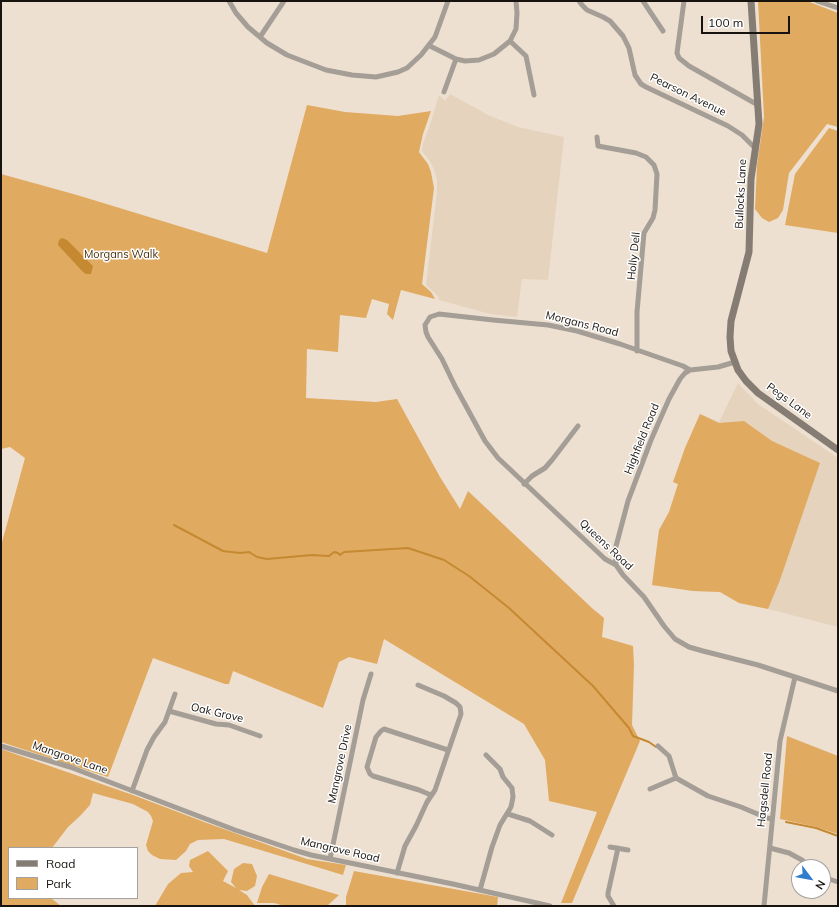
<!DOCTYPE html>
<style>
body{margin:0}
#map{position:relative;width:839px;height:907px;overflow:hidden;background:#ede0d0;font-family:Mulish,sans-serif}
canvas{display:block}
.frame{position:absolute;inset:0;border:2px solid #18130e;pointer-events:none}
.legend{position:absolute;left:8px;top:847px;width:130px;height:52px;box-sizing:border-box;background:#fff;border:1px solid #a3a19f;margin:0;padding:5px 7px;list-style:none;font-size:12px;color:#18130e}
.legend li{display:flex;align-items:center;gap:8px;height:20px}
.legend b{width:20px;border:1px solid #a3a19f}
.north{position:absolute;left:791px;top:859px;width:40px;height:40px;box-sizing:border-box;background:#fff;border:1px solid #a3a19f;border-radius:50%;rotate:122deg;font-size:11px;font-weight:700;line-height:16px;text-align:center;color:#18130e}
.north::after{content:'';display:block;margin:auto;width:14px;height:18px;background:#317dcd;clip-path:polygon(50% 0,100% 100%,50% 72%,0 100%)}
.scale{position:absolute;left:701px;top:16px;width:89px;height:18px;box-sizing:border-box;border:2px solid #18130e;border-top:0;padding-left:5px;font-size:12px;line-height:14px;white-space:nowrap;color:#18130e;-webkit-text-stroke:3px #fff;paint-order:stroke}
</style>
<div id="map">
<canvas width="839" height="907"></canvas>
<div class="frame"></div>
<ul class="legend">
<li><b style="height:5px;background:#857d73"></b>Road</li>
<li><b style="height:11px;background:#e1aa61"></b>Park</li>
</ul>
<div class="north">N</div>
<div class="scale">100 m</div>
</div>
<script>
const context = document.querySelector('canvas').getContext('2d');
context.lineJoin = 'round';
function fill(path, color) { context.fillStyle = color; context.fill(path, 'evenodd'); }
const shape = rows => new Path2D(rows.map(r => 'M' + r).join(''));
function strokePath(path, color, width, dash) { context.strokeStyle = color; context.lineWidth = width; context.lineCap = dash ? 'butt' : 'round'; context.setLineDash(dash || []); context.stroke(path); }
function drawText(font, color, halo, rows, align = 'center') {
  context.font = font + ' Mulish,sans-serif'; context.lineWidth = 3; context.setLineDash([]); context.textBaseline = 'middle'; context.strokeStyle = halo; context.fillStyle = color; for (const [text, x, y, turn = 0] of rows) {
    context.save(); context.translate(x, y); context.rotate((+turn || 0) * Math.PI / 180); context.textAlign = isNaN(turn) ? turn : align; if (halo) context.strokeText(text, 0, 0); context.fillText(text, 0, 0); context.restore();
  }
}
const built = shape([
 [450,94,490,116,518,127,564,137,548,280,522,279,517,317,490,314,439,300,438,296,426,285,437,192,437,180,434,170,431,163,422,151,423,143,430,125,439,95,445,101],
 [738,383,758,404,838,458,838,627,768,609,739,603,720,592,693,591,652,585,659,530,669,512,678,484,673,482,685,448,700,414,719,422]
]);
const green = shape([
 [758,1,807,1,838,13,838,127,827,124,789,173,783,210,778,218,769,222,762,218,755,209,757,165,764,117],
 [307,105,345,112,398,116,431,111,423,134,419,152,428,164,431,172,434,188,422,284,431,292,435,299,401,290,393,320,387,314,389,304,372,299,366,318,340,315,338,352,307,349,306,398,376,402,397,399,440,477,460,509,468,491,593,609,604,618,602,637,633,646,634,665,632,725,640,741,572,903,561,903,597,812,549,801,545,760,524,724,384,639,377,664,349,657,339,662,323,708,233,671,229,684,225,684,153,658,108,777,1,742,1,546,25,458,10,447,1,449,1,174,77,195,267,253],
 [829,128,838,131,838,233,785,225,795,174],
 [700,414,719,423,744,421,772,441,820,463,780,580,768,609,739,603,720,592,693,591,652,585,659,530,669,512,678,484,673,482,685,448],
 [787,736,838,756,838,834,816,827,780,819],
 [1,749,133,795,207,823,307,859,346,865,343,875,224,839,198,840,190,844,186,851,176,860,160,859,152,855,148,851,146,845,153,821,151,816,148,812,133,804,93,793,90,805,80,816,68,827,52,848,9,848,9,898,51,898,61,906,1,906],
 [208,851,228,871,223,881,236,888,231,882,234,869,243,863,252,864,257,876,255,886,247,891,239,890,247,895,255,906,155,906,168,884,181,873,193,872,189,866,190,860],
 [354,871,498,897,497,906,346,906,346,897],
 [269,874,339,895,327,906,285,906,274,903,257,903,262,887]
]);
const water = shape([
 [62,238,67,240,93,266,91,274,86,274,83,272,58,245,59,240]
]);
const stream = shape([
 [174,525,223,551,240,553,249,552,257,557,267,559,312,555,329,556,334,552,338,553,340,555,344,552,408,548,444,560,469,576,509,608,593,686,629,728,633,736,649,742,656,747],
 [786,822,816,828,838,836]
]);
const minor = shape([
 [229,1,236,13,248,27,267,43,287,55,326,70,352,75,376,77,398,72,407,68,421,55,435,37,448,1],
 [579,1,582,5,587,10,603,17,610,21,623,36,629,48,635,75,641,84,646,87,728,126,742,135,755,148],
 [643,1,663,31],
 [684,1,677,53,679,58,689,66,758,105],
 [817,1,838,8],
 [260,37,284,1],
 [510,41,526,56,534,95],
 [430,46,456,59,465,61,479,60,494,54,510,41,516,29,517,13,516,1],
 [444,92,456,59],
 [597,137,598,146,636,153,646,157,654,165,657,174,655,210,653,218,644,233,637,312,637,351],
 [690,370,683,366,620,344,577,331,548,325,493,320,439,314,430,317,425,325,426,332,428,337,442,359,455,386,485,441,498,458,605,559,616,565,623,575,644,597,664,626,675,639,689,647,703,651,758,665,838,691],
 [524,484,532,476,545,468,552,460,578,426],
 [616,565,615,550,628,501,651,440,669,399,680,379,685,373,690,370,718,367,735,362],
 [169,711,216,724,229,725,260,736],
 [1,746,70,767,235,830,294,850,311,855,453,884,550,906],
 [658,746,669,756,676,778,708,796,741,807,767,818,772,819],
 [650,789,676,778],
 [132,791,147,750,154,737,165,722,175,694],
 [431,795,419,790,373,776,370,774,367,767,376,737,381,731,384,729,448,750],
 [508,814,530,821,552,835],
 [610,847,628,850],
 [770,848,789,853,802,860,809,867],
 [330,859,363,700,371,674],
 [397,873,405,846,416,826,427,802,435,790,461,714,460,707,456,703,444,696,418,685],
 [823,877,838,882],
 [480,890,492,847,500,825,511,807,513,797,512,788,503,777,500,769,486,755],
 [614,906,608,896,608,893,618,848],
 [764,906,780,741,795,677]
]);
const secondary = shape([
 [751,1,759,124,751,179,749,252,731,321,730,337,731,351,738,370,746,381,758,393,838,450]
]);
const streetNames = [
 ["Pearson Avenue",688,95,26],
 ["Bullocks Lane",741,194,-87],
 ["Holly Dell",634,256,-84],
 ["Morgans Road",582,324,14],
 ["Pegs Lane",789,401,36],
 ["Highfield Road",642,439,-68],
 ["Queens Road",606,545,43],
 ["Oak Grove",217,713,13],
 ["Mangrove Lane",70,758,19],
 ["Mangrove Drive",340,764,-78],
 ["Hagsdell Road",765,790,-84],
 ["Mangrove Road",340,850,13]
];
const parkNames = [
 ["Morgans Walk",121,255]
];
fill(built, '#e5d3bd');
fill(green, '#e1aa61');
fill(water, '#c58931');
strokePath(stream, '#c58931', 2);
strokePath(minor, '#a49e97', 5);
strokePath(secondary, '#857d73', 7);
drawText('11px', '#18130e', '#fff', streetNames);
drawText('11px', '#482f0a', '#fff', parkNames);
</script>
